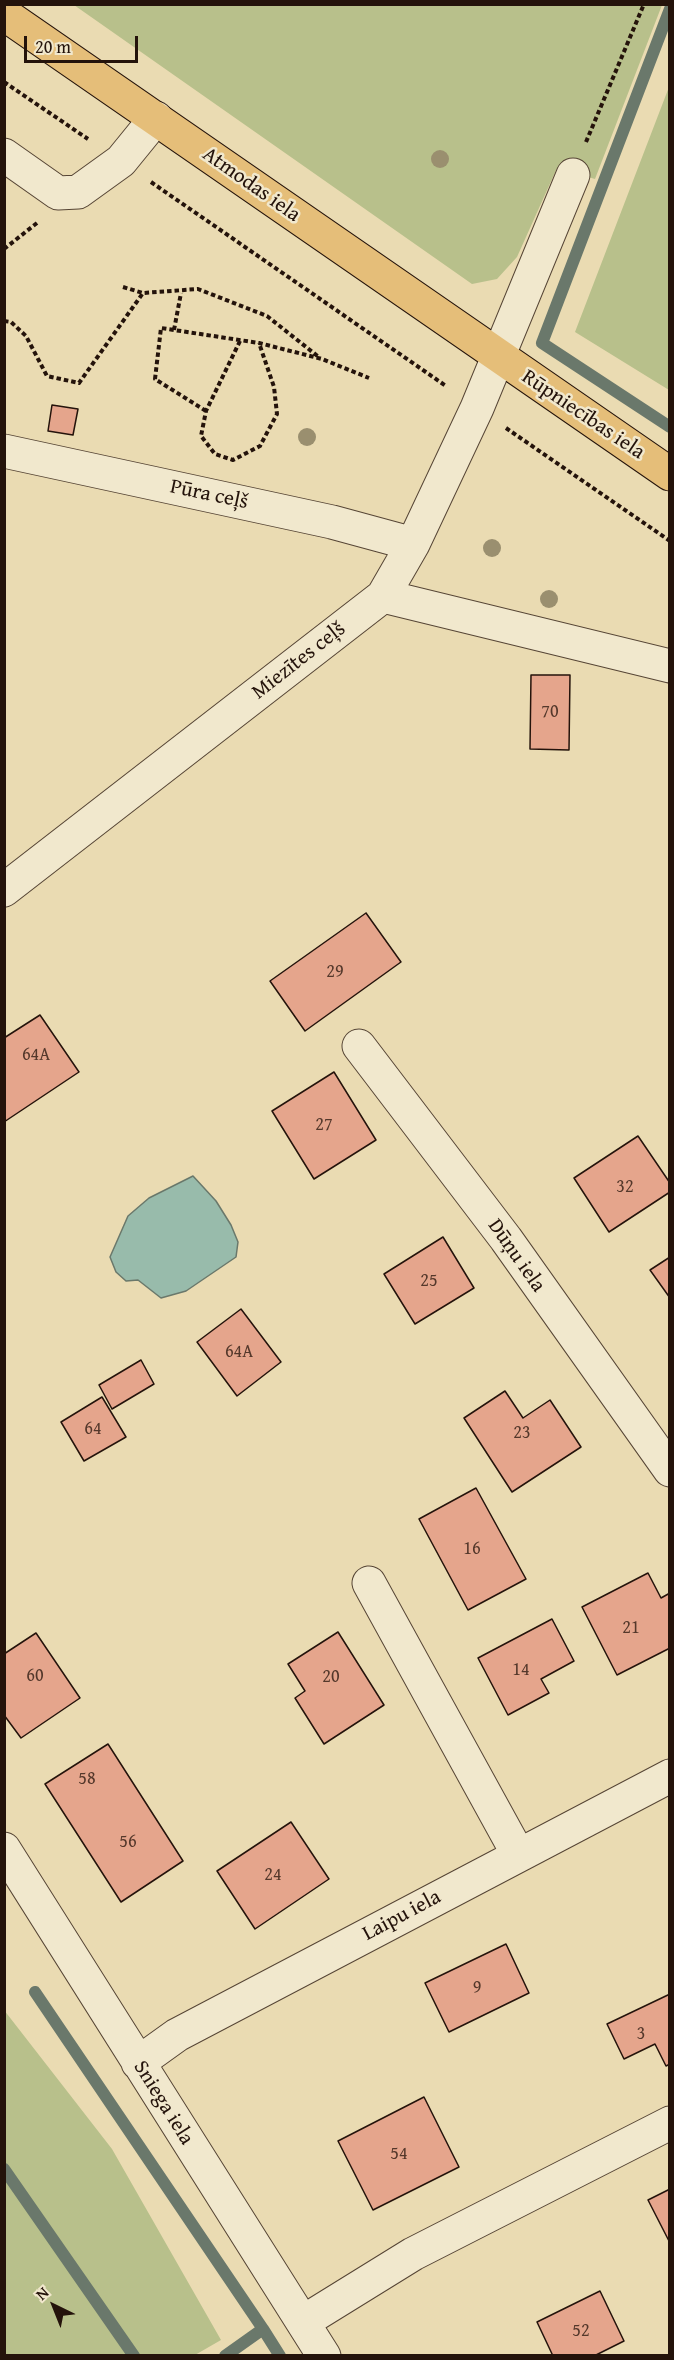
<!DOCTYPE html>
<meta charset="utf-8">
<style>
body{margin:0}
#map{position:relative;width:674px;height:2360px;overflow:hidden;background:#eadbb2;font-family:"Gentium Book Plus",serif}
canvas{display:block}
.frame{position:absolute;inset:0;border:6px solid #24130b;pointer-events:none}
.north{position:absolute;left:24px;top:2276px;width:60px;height:60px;-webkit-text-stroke:4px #f1e8cd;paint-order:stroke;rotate:317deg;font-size:16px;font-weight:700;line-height:24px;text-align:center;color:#24130b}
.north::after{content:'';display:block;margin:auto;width:21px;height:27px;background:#24130b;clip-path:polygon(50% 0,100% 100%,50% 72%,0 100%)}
.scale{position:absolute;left:24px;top:36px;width:114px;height:27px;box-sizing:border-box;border:3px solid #24130b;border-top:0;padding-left:8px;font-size:18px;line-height:21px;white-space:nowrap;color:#24130b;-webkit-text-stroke:4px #f1e8cd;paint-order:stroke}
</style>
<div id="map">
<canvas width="674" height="2360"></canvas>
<div class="frame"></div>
<div class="north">N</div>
<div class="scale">20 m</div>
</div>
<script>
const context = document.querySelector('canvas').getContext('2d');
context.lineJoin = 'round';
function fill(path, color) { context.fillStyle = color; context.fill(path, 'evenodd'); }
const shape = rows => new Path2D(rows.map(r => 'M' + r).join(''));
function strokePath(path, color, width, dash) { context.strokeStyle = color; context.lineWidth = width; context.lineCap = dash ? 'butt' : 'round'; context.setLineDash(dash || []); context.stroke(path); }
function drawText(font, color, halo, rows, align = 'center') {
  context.font = font + ' "Gentium Book Plus",serif'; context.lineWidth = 5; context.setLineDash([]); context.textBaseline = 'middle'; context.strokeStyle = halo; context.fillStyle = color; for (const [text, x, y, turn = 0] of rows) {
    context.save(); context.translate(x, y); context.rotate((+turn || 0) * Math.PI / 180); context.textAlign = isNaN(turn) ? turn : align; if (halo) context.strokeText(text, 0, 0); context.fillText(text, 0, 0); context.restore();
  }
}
const green = shape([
 [74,5,662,5,595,179,557,168,517,257,497,279,472,284],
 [669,87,670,390,669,390,575,332],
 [4,2010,112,2149,221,2340,195,2355,5,2355]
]);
const water = shape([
 [193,1176,216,1201,231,1225,238,1242,236,1257,186,1291,161,1298,138,1280,126,1281,116,1272,110,1257,128,1216,149,1198,193,1176]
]);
const stream = shape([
 [670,9,542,343,670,427],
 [35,1992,263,2329],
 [4,2169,134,2356],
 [225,2356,263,2329,280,2356]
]);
const building = shape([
 [52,405,78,409,73,435,48,431,52,405],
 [531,675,570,675,569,750,530,749,531,675],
 [366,913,401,962,305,1031,270,981,366,913],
 [40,1015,79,1072,4,1122,4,1038,40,1015],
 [334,1072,376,1140,314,1179,272,1111,334,1072],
 [638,1136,670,1183,670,1192,609,1232,574,1178,638,1136],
 [443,1237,474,1288,415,1324,384,1274,443,1237],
 [670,1257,670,1298,650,1270,670,1257],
 [241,1309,281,1362,237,1396,197,1342,241,1309],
 [141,1360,154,1384,112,1409,99,1385,141,1360],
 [505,1391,523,1418,550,1400,581,1447,512,1492,464,1418,505,1391],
 [102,1397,126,1437,84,1461,61,1422,102,1397],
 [476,1488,526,1579,468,1610,419,1519,476,1488],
 [648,1573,661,1598,670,1593,670,1648,617,1675,582,1607,648,1573],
 [552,1619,574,1661,541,1679,549,1693,508,1715,478,1658,552,1619],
 [338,1632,384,1705,324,1744,295,1698,305,1691,288,1664,338,1632],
 [36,1633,80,1698,21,1738,4,1715,4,1654,36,1633],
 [108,1744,183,1861,121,1902,45,1784,108,1744],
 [291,1822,329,1879,255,1929,217,1871,291,1822],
 [506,1944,529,1993,449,2032,425,1983,506,1944],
 [670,1994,670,2064,666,2066,655,2044,624,2059,607,2024,670,1994],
 [424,2097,459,2167,373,2210,338,2141,424,2097],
 [670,2189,670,2243,648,2200,670,2189],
 [600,2291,624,2341,594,2356,553,2356,537,2322,600,2291]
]);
const path = shape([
 [4,82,88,139],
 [586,142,644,4],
 [151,182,446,386],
 [4,249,37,223],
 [123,287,143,293,198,289,267,316,320,358],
 [4,321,11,322,26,336,47,376,79,383,143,293],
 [174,330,181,293],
 [240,341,206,411,201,436,215,454,233,460,260,446,277,414,274,387,259,343],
 [206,411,155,379,161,328,259,343,322,359,369,378],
 [506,428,670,541]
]);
const minor = shape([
 [4,155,58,193,78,192,121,161,156,118],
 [4,451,332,522,413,544],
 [383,596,670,666],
 [4,890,383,596,413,544,477,408,573,175],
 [359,1046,506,1239,670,1470],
 [369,1583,518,1854],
 [4,1849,324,2356],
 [138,2063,177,2035,670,1776],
 [303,2322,413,2254,670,2123]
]);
const major = shape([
 [4,14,670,474]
]);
const trees = [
 [440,159],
 [307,437],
 [492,548],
 [549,599]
];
const numberNames = [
 ["70",550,712],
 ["29",335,972],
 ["64A",36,1055],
 ["27",324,1125],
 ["32",625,1187],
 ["25",429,1281],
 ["64A",239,1352],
 ["64",93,1429],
 ["23",522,1433],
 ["16",472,1549],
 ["21",631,1628],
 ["14",521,1670],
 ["60",35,1676],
 ["20",331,1677],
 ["58",87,1779],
 ["56",128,1842],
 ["24",273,1875],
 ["9",477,1988],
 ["3",641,2034],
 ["54",399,2154],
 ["52",581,2331]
];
const streetNames = [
 ["Atmodas iela",251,185,35],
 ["Rūpniecības iela",583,415,34],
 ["Pūra ceļš",209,495,12],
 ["Miezītes ceļš",299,661,-38],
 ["Dūņu iela",516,1256,55],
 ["Laipu iela",402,1916,-28],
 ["Sniega iela",163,2103,58]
];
fill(green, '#b8c08b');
fill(water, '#98bbab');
strokePath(water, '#6a786b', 1.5);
strokePath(stream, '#6a786b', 12);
fill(building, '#e5a58c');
strokePath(building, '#24130b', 1.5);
strokePath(minor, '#564535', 35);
strokePath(major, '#24130b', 35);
strokePath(path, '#24130b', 4, [4.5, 3]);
strokePath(minor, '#f1e8cd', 33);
strokePath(major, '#e5be79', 33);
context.fillStyle = '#9a8f6f';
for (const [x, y] of trees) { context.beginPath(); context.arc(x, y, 9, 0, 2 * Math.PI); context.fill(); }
drawText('18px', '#54382b', null, numberNames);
drawText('21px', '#24130b', '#f1e8cd', streetNames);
</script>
